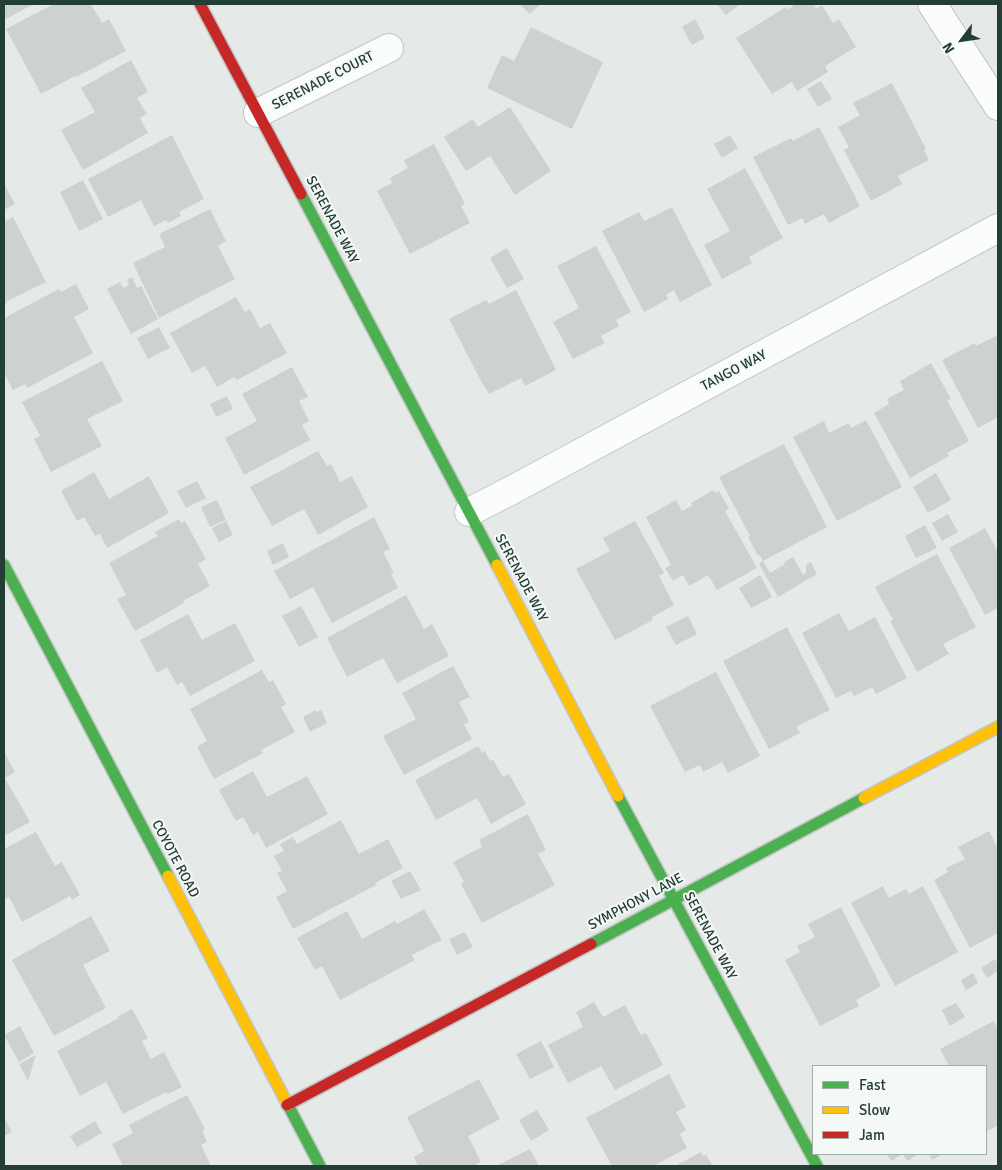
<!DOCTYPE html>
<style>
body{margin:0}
#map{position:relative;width:1002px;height:1170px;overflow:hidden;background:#e5eae8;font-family:Signika,sans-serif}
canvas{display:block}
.frame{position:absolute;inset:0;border:5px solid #243d35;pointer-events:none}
.legend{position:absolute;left:812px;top:1065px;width:175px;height:90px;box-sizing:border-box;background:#f4f9f6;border:1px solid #a1aea9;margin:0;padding:6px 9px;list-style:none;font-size:15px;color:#243d35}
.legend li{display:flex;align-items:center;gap:10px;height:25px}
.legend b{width:25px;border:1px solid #a1aea9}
.north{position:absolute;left:937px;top:15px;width:50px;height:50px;-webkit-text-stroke:4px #f4f9f6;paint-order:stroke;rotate:239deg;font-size:14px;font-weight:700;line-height:20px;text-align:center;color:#243d35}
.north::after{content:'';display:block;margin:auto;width:18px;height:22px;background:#243d35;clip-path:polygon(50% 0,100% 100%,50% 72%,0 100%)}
</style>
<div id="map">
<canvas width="1002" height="1170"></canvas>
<div class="frame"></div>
<ul class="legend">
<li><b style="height:6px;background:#4caf50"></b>Fast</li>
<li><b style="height:6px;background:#ffc107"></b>Slow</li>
<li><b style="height:6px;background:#c62828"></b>Jam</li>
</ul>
<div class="north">N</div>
</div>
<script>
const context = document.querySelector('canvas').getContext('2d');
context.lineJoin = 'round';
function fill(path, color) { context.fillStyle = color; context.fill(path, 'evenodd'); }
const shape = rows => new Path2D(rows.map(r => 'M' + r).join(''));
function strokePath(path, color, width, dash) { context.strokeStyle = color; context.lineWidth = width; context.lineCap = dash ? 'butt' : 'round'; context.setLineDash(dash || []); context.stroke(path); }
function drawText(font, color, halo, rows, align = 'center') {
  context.font = font + ' Signika,sans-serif'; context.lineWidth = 4; context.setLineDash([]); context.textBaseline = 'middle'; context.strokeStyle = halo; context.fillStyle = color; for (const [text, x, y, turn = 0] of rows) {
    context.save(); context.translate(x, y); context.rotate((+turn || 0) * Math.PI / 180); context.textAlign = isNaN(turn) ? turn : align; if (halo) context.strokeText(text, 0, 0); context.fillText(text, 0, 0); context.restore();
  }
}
const building = shape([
 [4,4,34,4,4,20],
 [54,4,91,4,102,23,109,19,126,51,76,77,75,76,41,94,6,29],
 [519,4,541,4,530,14],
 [717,4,740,4,726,15],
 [793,4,813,4,816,9,822,5,833,23,839,19,856,47,825,66,828,72,797,91,792,82,772,94,736,38,786,7,788,10,794,5],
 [695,19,705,38,692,45,682,27],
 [531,27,603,62,572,129,487,88,502,55,514,61],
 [131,60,148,92,137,98,147,114,140,118,148,133,83,170,61,130,95,112,81,88],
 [821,81,832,99,818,107,807,89],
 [892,83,926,149,924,150,929,160,898,176,902,184,871,201,844,150,849,147,838,127,860,115,853,103],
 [510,107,551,171,515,195,490,156,466,171,444,137,473,119,478,127],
 [819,127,860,206,829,223,824,214,805,224,802,218,788,225,753,157,791,138,793,141],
 [172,135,204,199,179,212,181,216,168,223,166,220,154,226,141,200,108,217,88,179],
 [730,135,738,148,722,158,714,144],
 [434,144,465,204,461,206,470,223,410,254,377,191,392,183,390,178,408,168,404,160],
 [745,168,783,238,749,257,752,263,722,279,704,245,730,231,707,189],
 [83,180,103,219,79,231,60,192],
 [4,184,15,204,4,210],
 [672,207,712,285,680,302,674,290,666,295,668,299,644,312,602,231,639,212,644,221],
 [210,209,226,241,218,246,235,279,159,318,133,263,165,247,159,234],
 [13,217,46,282,6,302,7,304,4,306,4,222],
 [596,246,631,312,616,320,619,326,601,336,605,343,573,359,553,322,579,308,557,266],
 [507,248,524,279,507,288,490,258],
 [132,277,137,288,141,286,158,319,131,334,107,289,120,282,123,288,129,285,127,280],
 [76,284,89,309,74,317,93,353,27,388,25,384,13,390,4,373,4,318,59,289,61,292],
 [516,290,556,370,525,386,521,378,489,394,484,385,483,385,449,319,486,300,489,304],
 [236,297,245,312,250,309,260,328,270,323,287,353,237,380,234,377,217,387,205,366,192,373,170,333],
 [159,327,170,348,148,359,137,338],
 [998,335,998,417,978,428,942,360,975,343,976,346],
 [102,361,123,401,87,419,102,446,51,472,34,439,40,436,22,402],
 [931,363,951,399,947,400,969,441,947,453,949,456,910,478,874,413,889,404,887,399,904,390,900,381],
 [292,367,308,397,299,401,309,421,302,425,310,440,244,475,225,438,257,421,242,394],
 [227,396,233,409,216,417,210,404],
 [866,420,902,487,837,521,793,437,824,421,829,433,849,423,851,428],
 [784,444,827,527,763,561,760,555,758,556,748,537,750,536,719,477],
 [318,451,327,466,331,464,340,482,352,476,368,507,318,535,304,509,272,526,250,487],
 [94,472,109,499,149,476,169,513,107,548,100,534,95,536,84,517,77,521,61,491],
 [936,473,951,500,928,513,913,487],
 [197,481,206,498,186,508,177,491],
 [713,490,715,493,719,491,729,509,725,511,757,568,717,590,708,575,689,586,683,575,673,581,665,568,671,565,646,517,676,500,682,511,692,506,691,503],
 [217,500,226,520,210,527,201,507],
 [948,514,958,532,942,541,932,523],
 [374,517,390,549,383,552,394,573,391,574,398,588,332,623,313,587,290,599,274,571],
 [179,519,181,523,185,521,206,559,198,564,210,586,183,601,184,603,135,631,117,599,126,595,109,563,158,536,155,532],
 [226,521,233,535,219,542,212,528],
 [635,521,664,573,659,576,674,605,652,617,653,620,615,640,576,569,610,551,603,538],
 [925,525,937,548,916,558,905,536],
 [985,528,998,552,998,608,985,615,949,548],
 [283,543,289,557,273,565,267,551],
 [937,554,976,627,943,644,949,654,917,672,890,621,893,620,875,587],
 [793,557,803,575,806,573,806,565,811,562,817,574,778,597,759,564,763,561,770,573,785,564,784,562],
 [760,575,772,597,751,608,739,588],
 [406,595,424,629,432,624,449,656,397,683,383,658,347,677,327,638],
 [301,606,318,637,299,647,282,616],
 [839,613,849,631,875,617,907,678,876,694,872,687,854,696,851,691,836,698,802,633],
 [188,614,202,640,235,623,255,661,190,696,182,682,177,685,167,667,157,673,140,640],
 [688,616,697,634,676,645,666,627],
 [787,627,830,710,796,727,800,733,769,749,723,661],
 [453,666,470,697,459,702,469,722,464,724,472,739,404,775,383,736,416,719,402,693],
 [262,670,269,682,273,680,286,704,281,707,295,732,261,750,263,753,214,779,197,747,207,741,190,709],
 [716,672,760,756,728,773,722,762,703,772,700,765,685,772,650,706],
 [316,710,317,712,321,710,327,723,310,732,303,717],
 [478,746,482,753,485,751,490,761,493,760,503,777,509,774,526,804,491,824,477,798,436,820,415,780],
 [4,752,15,772,5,778,30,822,4,836],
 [253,771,267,797,307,776,328,814,266,848,258,832,253,835,243,817,236,821,219,790],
 [528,814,546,850,538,854,555,885,482,923,461,884,464,882,453,862,482,847,479,840],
 [341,820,359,854,388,839,403,868,375,883,376,885,293,929,276,897,287,891,277,873,282,871,274,856,284,851,280,844,293,837,297,844],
 [989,831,998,849,998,933,970,948,934,880,948,872,946,868,965,859,958,847],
 [36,832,55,866,62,862,80,895,72,900,70,896,22,922,9,897,4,900,4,849],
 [410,871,421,890,401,899,391,881],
 [883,886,889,898,906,889,909,894,923,886,958,952,895,986,851,903],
 [841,907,881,986,856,1000,859,1006,820,1026,785,960,800,952,797,946,815,937,808,924],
 [424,909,442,940,412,955,415,960,340,1000,322,966,315,970,297,938,347,911,362,939,395,921,397,924],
 [91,916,110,951,83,965,106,1008,54,1036,12,960],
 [465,932,473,947,457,955,449,939],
 [995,959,998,964,998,971,987,978,981,968],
 [973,973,978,983,966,990,961,980],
 [594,1002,603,1017,625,1005,641,1035,646,1033,663,1065,615,1090,601,1066,568,1083,548,1045,583,1027,576,1012],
 [956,1003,965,1017,950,1026,942,1010],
 [132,1009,148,1038,142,1041,151,1059,164,1052,182,1087,168,1094,166,1092,123,1114,106,1082,80,1096,57,1051,119,1018,118,1016],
 [994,1021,998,1029,998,1125,986,1132,986,1066,949,1066,940,1049],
 [20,1026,34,1053,19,1062,4,1035],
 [541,1041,554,1067,530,1079,516,1054],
 [36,1055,28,1081,19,1064],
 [669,1074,686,1107,676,1112,686,1130,680,1134,687,1148,653,1166,612,1166,586,1118],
 [479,1079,500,1119,468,1136,481,1162,473,1166,418,1166,414,1157,424,1151,407,1117],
 [187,1095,205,1129,202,1131,207,1142,201,1145,211,1166,123,1166,112,1144,133,1133,129,1125],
 [537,1110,549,1130,531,1141,519,1120],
 [4,1117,12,1132,4,1136],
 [95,1121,102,1133,77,1147,70,1136],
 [530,1149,539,1166,496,1166],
 [701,1152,703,1156,706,1155,713,1166,675,1166],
 [887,1154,919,1154,907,1161,903,1154,891,1161],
 [929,1154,943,1154,932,1160]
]);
const street = shape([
 [932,4,998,106],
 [258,113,389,48],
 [469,512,510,491,998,228]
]);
const fast = shape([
 [301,194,497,565],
 [4,565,168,876],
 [618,796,817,1166],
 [591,944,864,798],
 [288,1105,320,1166]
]);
const slow = shape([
 [497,565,618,796],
 [864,798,998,727],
 [168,876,288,1105]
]);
const jam = shape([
 [200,4,301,194],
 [287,1105,591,944]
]);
const streetNames = [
 ["SERENADE COURT",323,81,-27],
 ["SERENADE WAY",332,220,62],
 ["TANGO WAY",734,371,-28],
 ["SERENADE WAY",521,578,62],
 ["COYOTE ROAD",175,859,62],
 ["SYMPHONY LANE",636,902,-28],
 ["SERENADE WAY",710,936,62]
];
fill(building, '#cdd1cf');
strokePath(street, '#c2c7c5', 30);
strokePath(fast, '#c1c7c5', 14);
strokePath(slow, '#c1c7c5', 14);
strokePath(jam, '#c1c7c5', 14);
strokePath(street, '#fbfcfc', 28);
strokePath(fast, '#4caf50', 11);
strokePath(slow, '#ffc107', 11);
strokePath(jam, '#c62828', 11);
drawText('14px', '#243d35', '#f4f9f6', streetNames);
</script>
